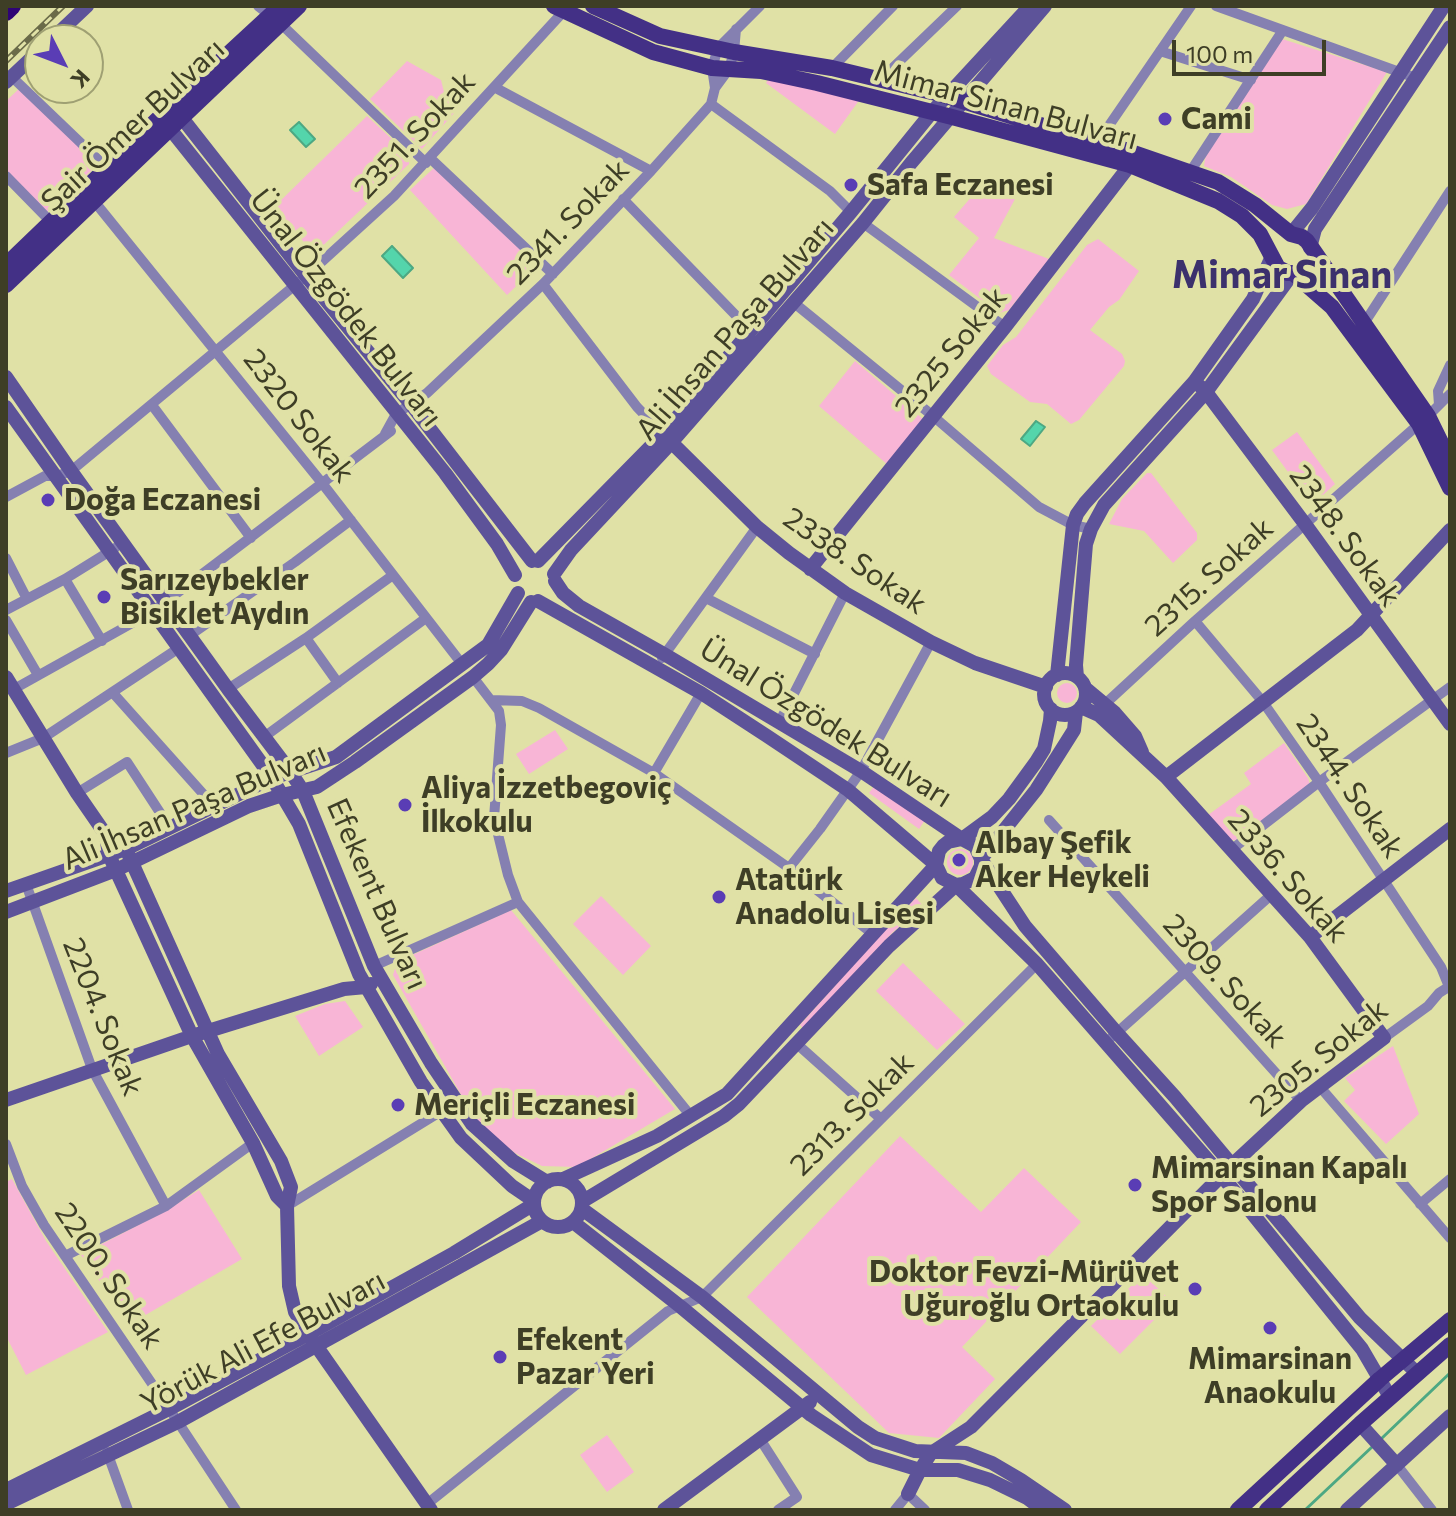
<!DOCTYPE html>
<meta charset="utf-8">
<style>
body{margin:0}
#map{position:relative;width:1456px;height:1516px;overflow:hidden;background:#e0e1a6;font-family:Commissioner,sans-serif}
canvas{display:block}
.frame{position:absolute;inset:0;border:8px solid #3e3e26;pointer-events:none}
.north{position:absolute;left:24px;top:24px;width:80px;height:80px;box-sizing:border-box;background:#e0e1a6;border:2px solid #9fa073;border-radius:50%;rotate:132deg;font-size:22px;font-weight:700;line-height:32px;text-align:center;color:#3e3e26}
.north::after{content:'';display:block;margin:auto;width:28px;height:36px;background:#5a3db5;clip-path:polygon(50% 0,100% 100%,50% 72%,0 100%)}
.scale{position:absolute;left:1172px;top:40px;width:154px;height:36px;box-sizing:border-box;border:4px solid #3e3e26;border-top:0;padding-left:10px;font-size:24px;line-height:28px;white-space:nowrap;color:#3e3e26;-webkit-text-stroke:6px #e0e1a6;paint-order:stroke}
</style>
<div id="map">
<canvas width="1456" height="1516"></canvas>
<div class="frame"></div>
<div class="north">K</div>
<div class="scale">100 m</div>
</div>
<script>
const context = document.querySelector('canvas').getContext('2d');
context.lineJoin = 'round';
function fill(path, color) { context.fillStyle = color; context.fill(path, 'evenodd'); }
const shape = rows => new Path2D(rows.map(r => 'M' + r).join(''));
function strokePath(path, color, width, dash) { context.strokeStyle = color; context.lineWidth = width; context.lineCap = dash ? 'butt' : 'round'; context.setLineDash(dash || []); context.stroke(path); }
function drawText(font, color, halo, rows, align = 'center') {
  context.font = font + ' Commissioner,sans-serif'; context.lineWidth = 8; context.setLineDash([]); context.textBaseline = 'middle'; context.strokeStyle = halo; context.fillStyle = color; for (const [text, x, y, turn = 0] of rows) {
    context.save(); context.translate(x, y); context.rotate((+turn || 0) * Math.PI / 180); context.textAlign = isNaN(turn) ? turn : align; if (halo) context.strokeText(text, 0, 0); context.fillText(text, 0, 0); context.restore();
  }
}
const green = shape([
 [1282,39,1387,72,1306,204,1287,209,1272,205,1231,177,1204,166,1206,154],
 [407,61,441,80,444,92,463,103,422,149,370,99],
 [768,80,860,99,835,134,766,83],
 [20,88,97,165,46,213,6,171,6,101],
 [367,116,409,155,409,164,314,254,274,207],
 [435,167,538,265,507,295,410,190],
 [980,187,1015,199,994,238,1049,259,1009,310,999,313,949,275,979,238,954,217],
 [1098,239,1139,271,1119,300,1109,307,1090,330,1122,354,1125,361,1124,366,1079,420,1071,424,1047,404,1030,402,991,374,987,366,1003,345,1016,337,1087,245],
 [855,361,923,419,888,465,819,406],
 [1297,432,1335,484,1312,505,1272,450],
 [1147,473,1151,473,1197,533,1197,540,1173,563,1144,531,1109,524,1122,499],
 '1057 693a10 10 0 1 1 20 0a10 10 0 1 1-20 0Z',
 [555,730,568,749,529,774,516,754],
 [1284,743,1308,778,1310,785,1236,840,1231,840,1208,815,1251,784,1244,773],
 [875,785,925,820,919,829,869,793],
 '947 862a13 13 0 1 1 26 0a13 13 0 1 1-26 0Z',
 [601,896,651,946,623,975,573,924],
 [916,898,923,906,893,932,803,1028,800,1025,884,931],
 [511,910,675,1109,577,1167,542,1166,515,1153,485,1129,471,1112,393,975,397,962],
 [903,963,965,1024,937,1050,876,991],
 [345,1001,363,1027,319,1056,295,1016,325,1004],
 [1393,1046,1419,1114,1386,1144,1344,1101,1355,1090,1345,1078],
 [900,1136,981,1212,1024,1168,1081,1222,962,1347,995,1379,939,1438,889,1433,747,1297],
 [12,1179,46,1241,108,1332,26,1375,6,1336,6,1182],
 [199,1190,242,1259,130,1324,81,1255,167,1210],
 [1143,1274,1172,1302,1120,1354,1091,1326],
 [607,1435,634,1472,607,1492,580,1455]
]);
const water = shape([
 [299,122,315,139,306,147,290,130,299,122],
 [392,246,413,268,403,278,382,256,392,246],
 [1036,421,1045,427,1030,446,1021,439,1036,421]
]);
const stream = shape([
 [1381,1439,1450,1373],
 [1305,1510,1372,1447]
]);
const street = shape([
 [258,6,281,24,426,163],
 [1216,6,1416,78],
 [1160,51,1251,80],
 [830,70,893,6],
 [12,77,107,168],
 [880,80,957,6],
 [494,87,651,171],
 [715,88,729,69,734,52,736,29],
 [711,104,830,191,851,212],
 [1097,143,1191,6],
 [430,158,553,274],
 [1190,172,1283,30],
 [6,176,51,222],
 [623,199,750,330],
 [94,201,322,483,462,664],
 [863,223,1005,327],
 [543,284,637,407,663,434],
 [793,302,933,416,1039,507,1073,525,1091,529],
 [1363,325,1450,191],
 [152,405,251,538],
 [1439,405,1438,391,1450,365],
 [385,434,396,414,427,393,543,284,651,171,711,104,715,88,712,68,718,48,760,6],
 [6,497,45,476,57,476,71,471,306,276,394,196,564,11],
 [6,558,27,599],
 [65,579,102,641],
 [706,598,815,654],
 [6,610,65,579,115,548],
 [6,620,38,675],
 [1195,621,1263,702,1319,782,1441,967,1450,989],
 [189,636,295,562,351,520],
 [306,638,338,683],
 [662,658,757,527],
 [473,677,499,711,501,725,494,818,508,875,518,902,690,1115],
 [14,689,152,612,391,431],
 [228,689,306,638,393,575],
 [113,693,214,806],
 [491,700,522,701,539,708,654,773,789,868,873,934],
 [1105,704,1195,621,1428,416,1450,394],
 [779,723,845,593],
 [264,737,426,618],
 [6,753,43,738,179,648],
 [654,773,701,693],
 [77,793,127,762,170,828],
 [1049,820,1301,1101],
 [1231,850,1319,782,1450,687],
 [789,868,820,829,861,771,931,642],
 [26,884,92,1069,166,1206],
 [374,966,518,902],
 [1112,1037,1271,895],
 [1384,1038,1428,1006,1439,993,1450,986],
 [797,1044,881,1119],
 [1320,1087,1450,1238],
 [6,1144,22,1186,44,1225,178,1422,236,1510],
 [1420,1204,1450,1179],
 [287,1206,440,1112],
 [65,1256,166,1206,253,1143],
 [760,1439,797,1497,778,1510],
 [107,1452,128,1510],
 [1397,1465,1432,1510],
 [427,1504,668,1311,702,1297,1037,964],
 [895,1510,908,1494,925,1510]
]);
const secondary = shape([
 [51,40,87,6],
 [6,82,40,50],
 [175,109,306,276,410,403,532,561],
 [163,120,445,473,497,544,515,575],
 [1291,234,1312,208,1444,6],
 [1310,248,1315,229,1450,27],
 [6,377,71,471,228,689,290,771,303,791,374,966,431,1063,472,1124,513,1161,547,1182],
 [1201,387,1206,392,1305,524,1450,724],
 [6,407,272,778,299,824,359,974,421,1082,461,1138,512,1186,534,1201],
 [666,437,757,527,789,553,845,593,931,642,975,663,1046,687],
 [538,561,663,434,851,212,932,112,1030,6],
 [810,569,1005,327,1130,165],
 [554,574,571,550,671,443,863,223,911,163,1045,6],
 [555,581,563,593,579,606,664,654,861,771,962,839,975,846,981,859,1025,926,1117,1033,1175,1097,1360,1318,1418,1374],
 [538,601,701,693,767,736,848,790,936,865,942,878,956,885,1037,964,1222,1176,1362,1349,1390,1397],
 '1044 694a21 21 0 1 1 42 0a21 21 0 1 1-42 0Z',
 [1057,675,1073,525,1077,514,1085,503,1194,382,1253,299,1272,256],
 [6,677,77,793,106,835,126,849,218,1054,281,1161,291,1187,287,1206],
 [1077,677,1076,665,1086,544,1091,529,1104,505,1206,392,1293,273],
 [1085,688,1115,713,1135,736,1142,752],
 [1166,777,1357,630,1450,530],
 [106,835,109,855,192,1036,253,1143,277,1196,287,1206,289,1286,295,1312,308,1334,431,1510],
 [6,891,126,849,272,778,336,757,488,645,518,593],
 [6,912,116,870,249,806,282,795,317,787,355,762,473,677,488,664,501,650,531,602],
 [1310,937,1450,829],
 [6,1100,192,1036,344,989,366,987,371,984],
 '534 1203a24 24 0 1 1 48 0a24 24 0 1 1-48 0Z',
 [563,1179,657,1136,727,1094,936,865,939,851,943,846,948,842,962,839,992,817,1009,799,1036,762,1044,749,1050,721,1051,709],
 [583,1201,724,1116,739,1104,889,946,956,885,963,884,975,878,981,866,981,859,1036,790,1057,757,1074,730,1076,712],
 [582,1209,702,1297,858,1427,875,1438,915,1451,966,1453,992,1463,1021,1480,1065,1510],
 [573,1222,681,1307,811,1415,871,1455,920,1470,958,1470,990,1480,1027,1498,1043,1510],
 [1360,1424,1397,1465],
 [6,1490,169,1409,308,1334,454,1253,534,1204],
 [908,1494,920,1470,931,1453,971,1427,1232,1165,1301,1101,1384,1038,1310,937,1166,777,1099,715,1081,707],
 [6,1504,178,1422,542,1221],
 [664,1510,810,1402],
 [1347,1510,1450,1416]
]);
const primary = shape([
 [554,6,653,52,712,68,761,71,817,83,952,117,1130,165,1218,201,1242,216,1260,234,1278,268,1288,273,1293,273,1332,307,1419,424,1450,488],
 [593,6,660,36,734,52,832,68,940,94,1053,129,1099,141,1218,182,1255,205,1291,234,1302,237,1307,241,1428,416,1450,461],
 [6,265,160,117,280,6],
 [6,285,299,6],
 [1238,1510,1380,1379,1450,1320],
 [1267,1510,1360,1424,1450,1345]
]);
const highway = shape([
 [6,12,12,6]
]);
const rail = shape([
 [6,61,63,6]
]);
const markers = [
 [1165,119,8,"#5a3db5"],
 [851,185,8,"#5a3db5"],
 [48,500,8,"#5a3db5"],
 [104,597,8,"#5a3db5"],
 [405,805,8,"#5a3db5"],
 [959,860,8,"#5a3db5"],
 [719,897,8,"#5a3db5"],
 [398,1105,8,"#5a3db5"],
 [1135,1185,8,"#5a3db5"],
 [1195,1289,8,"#5a3db5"],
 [1270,1328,8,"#5a3db5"],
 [500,1357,8,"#5a3db5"]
];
const streetNames = [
 ["Mimar Sinan Bulvarı",1006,105,15],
 ["Şair Ömer Bulvarı",133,125,-43],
 ["2351. Sokak",415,135,-47],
 ["2341. Sokak",568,222,-46],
 ["Ünal Özgödek Bulvarı",346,308,52],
 ["Ali İhsan Paşa Bulvarı",735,329,-49],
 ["2325 Sokak",951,352,-51],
 ["2320 Sokak",299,416,52],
 ["2348. Sokak",1345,536,54],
 ["2338. Sokak",855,561,34],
 ["2315. Sokak",1209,577,-42],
 ["Ünal Özgödek Bulvarı",826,723,32],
 ["2344. Sokak",1350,786,56],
 ["Ali İhsan Paşa Bulvarı",194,806,-23],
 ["2336. Sokak",1288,876,49],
 ["Efekent Bulvarı",377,894,66],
 ["2309. Sokak",1225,981,48],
 ["2204. Sokak",103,1017,68],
 ["2305. Sokak",1319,1058,-39],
 ["2313. Sokak",852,1114,-45],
 ["2200. Sokak",109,1276,56],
 ["Yörük Ali Efe Bulvarı",263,1342,-28]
];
const poiNames = [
 ["Cami",1181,119],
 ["Safa Eczanesi",867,185],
 ["Doğa Eczanesi",64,500],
 ["Sarızeybekler",120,580],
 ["Bisiklet Aydın",120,614],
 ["Aliya İzzetbegoviç",421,788],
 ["İlkokulu",421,822],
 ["Albay Şefik",975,843],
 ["Aker Heykeli",975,877],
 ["Atatürk",735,880],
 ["Anadolu Lisesi",735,914],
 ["Meriçli Eczanesi",414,1105],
 ["Mimarsinan Kapalı",1151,1168],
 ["Spor Salonu",1151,1202],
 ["Doktor Fevzi-Mürüvet",1179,1272,"right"],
 ["Uğuroğlu Ortaokulu",1179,1306,"right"],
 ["Efekent",516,1340],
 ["Pazar Yeri",516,1374],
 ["Mimarsinan",1270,1359,"center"],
 ["Anaokulu",1270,1393,"center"]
];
const districtNames = [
 ["Mimar Sinan",1282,275]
];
fill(green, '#f8b5d6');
fill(water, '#54d5ab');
strokePath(water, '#4da883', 2);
strokePath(stream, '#4da883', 3);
strokePath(street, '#8580b1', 10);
strokePath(secondary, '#5d5399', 14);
strokePath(primary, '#433086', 16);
strokePath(highway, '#2f0475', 18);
strokePath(rail, '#6b6b49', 6);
strokePath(rail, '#e0e1a6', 3, [9]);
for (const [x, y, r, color] of markers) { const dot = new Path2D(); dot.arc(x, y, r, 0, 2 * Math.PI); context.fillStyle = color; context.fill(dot); strokePath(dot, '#e0e1a6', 3); }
drawText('30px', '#3e3e26', '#e0e1a6', streetNames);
drawText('bold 30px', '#3e3e26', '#e0e1a6', poiNames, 'left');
drawText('bold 38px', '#3c316d', '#e0e1a6', districtNames);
</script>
